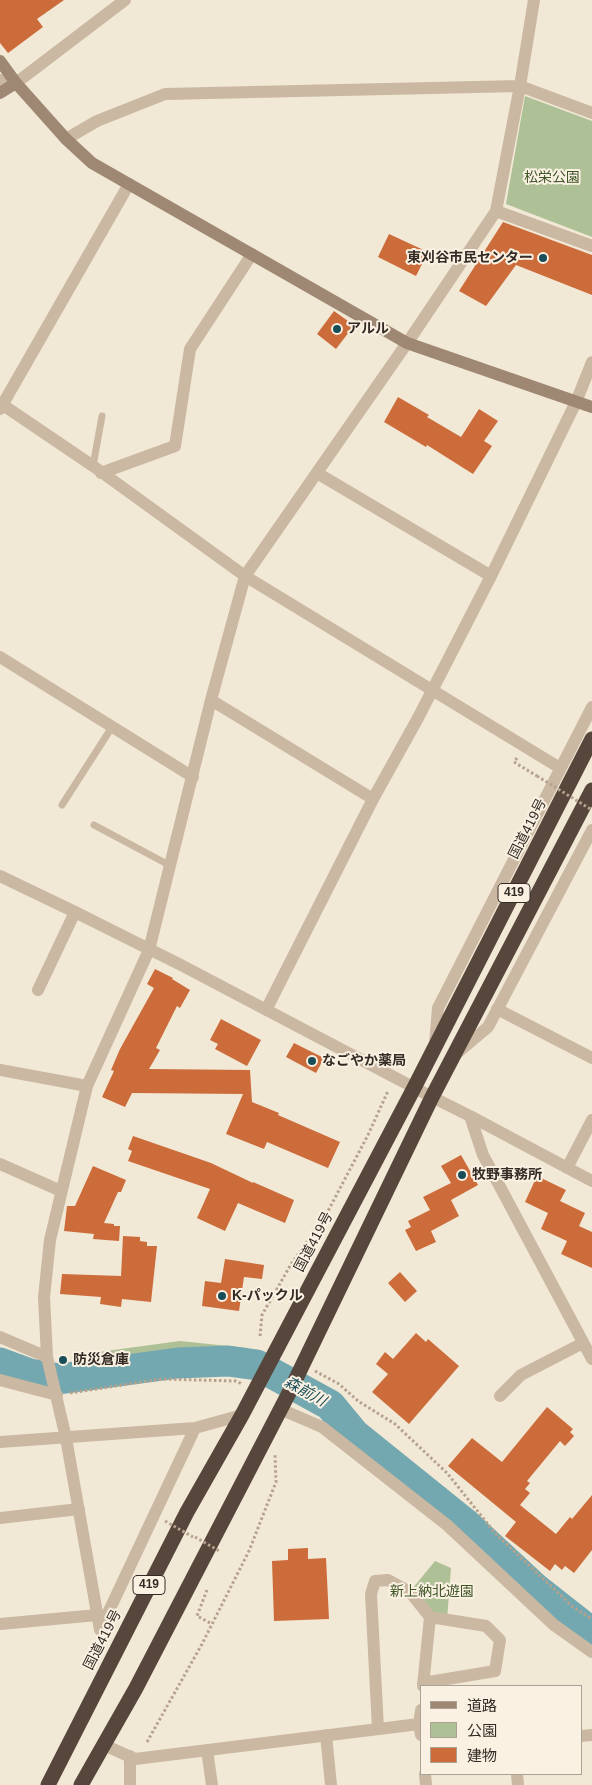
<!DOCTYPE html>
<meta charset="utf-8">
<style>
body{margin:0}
#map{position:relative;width:592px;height:1785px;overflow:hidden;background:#f2e8d6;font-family:Helvetica,"Noto Sans JP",sans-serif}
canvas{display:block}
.legend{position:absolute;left:420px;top:1685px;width:162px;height:90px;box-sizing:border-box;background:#faf1e2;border:1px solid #aba296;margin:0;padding:6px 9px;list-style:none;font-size:15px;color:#342b25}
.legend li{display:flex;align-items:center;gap:10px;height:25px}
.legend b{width:25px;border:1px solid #aba296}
</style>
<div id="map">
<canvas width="592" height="1785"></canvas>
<ul class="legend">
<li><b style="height:6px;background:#9e8773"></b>道路</li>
<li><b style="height:14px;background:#aec196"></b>公園</li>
<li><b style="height:14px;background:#cc6c3a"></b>建物</li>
</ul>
</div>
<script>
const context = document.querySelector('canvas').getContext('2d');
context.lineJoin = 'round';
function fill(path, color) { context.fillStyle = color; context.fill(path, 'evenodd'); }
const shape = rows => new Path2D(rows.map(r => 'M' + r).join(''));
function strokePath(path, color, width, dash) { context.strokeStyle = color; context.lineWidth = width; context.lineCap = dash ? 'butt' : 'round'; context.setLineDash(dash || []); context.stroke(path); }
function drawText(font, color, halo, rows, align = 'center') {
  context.font = font + ' Helvetica,"Noto Sans JP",sans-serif'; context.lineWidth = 4; context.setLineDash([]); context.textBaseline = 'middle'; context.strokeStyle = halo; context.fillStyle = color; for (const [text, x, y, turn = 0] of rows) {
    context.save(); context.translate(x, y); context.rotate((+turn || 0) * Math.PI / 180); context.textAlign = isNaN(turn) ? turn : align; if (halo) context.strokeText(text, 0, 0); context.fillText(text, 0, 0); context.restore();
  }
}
const green = shape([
 [525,96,592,121,592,237,506,204],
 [180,1341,248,1348,234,1359,177,1360,76,1374,67,1366,84,1354],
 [435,1561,451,1568,447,1620,429,1615,408,1594]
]);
const river = shape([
 [0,1363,30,1374,59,1379,178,1363,228,1361,257,1365,330,1405,354,1434,467,1525,536,1589,592,1633]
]);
const building = shape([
 [0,0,64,0,37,19,43,27,8,53,0,43],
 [503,222,592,255,592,295,516,265,486,306,459,291],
 [389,234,428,252,416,276,378,257],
 [334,311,348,321,346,324,352,328,336,349,317,334],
 [398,397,429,415,427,417,461,437,479,409,498,421,484,441,492,446,473,474,427,445,426,447,384,422],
 [155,969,173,978,172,979,190,990,180,1008,177,1006,156,1048,160,1050,149,1069,250,1070,252,1102,279,1113,278,1115,340,1142,328,1168,267,1142,264,1149,226,1134,243,1094,132,1093,125,1107,102,1097,114,1071,111,1070,120,1049,154,988,147,984],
 [221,1019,261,1040,247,1066,215,1049,218,1044,210,1040],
 [294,1043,324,1058,316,1073,286,1057],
 [133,1136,211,1163,253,1183,253,1182,294,1200,285,1223,238,1203,225,1231,197,1218,210,1189,128,1161,132,1151,128,1149],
 [461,1155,478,1185,451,1200,459,1216,431,1231,436,1242,416,1251,405,1230,411,1227,408,1221,430,1210,423,1197,451,1183,441,1166],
 [93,1166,126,1180,121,1192,118,1192,104,1223,114,1224,114,1226,120,1226,119,1241,93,1239,94,1234,64,1231,67,1206,75,1206],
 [537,1176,566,1190,560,1201,585,1213,579,1226,592,1232,592,1268,561,1254,567,1241,541,1229,548,1213,525,1202],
 [123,1236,140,1237,140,1241,147,1242,147,1246,157,1246,151,1302,122,1299,121,1307,100,1304,101,1297,60,1294,62,1274,121,1276],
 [225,1259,264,1265,262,1279,244,1277,239,1311,202,1306,205,1281,221,1283],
 [400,1272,417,1291,405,1302,388,1283],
 [416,1333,426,1342,428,1339,459,1366,409,1424,372,1392,388,1374,376,1364,385,1352,393,1359],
 [547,1407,573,1429,570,1432,574,1436,565,1446,560,1441,527,1481,530,1483,525,1489,530,1493,520,1505,556,1534,570,1517,572,1519,592,1495,592,1550,574,1573,565,1566,562,1570,555,1564,550,1571,505,1536,516,1522,448,1466,472,1438,502,1462],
 [308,1548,308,1559,326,1558,329,1619,274,1621,272,1561,288,1560,288,1549]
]);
const path = shape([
 [517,758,514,762,537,776],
 [260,1336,262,1315,290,1266,327,1213,368,1135,388,1091],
 [315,1371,339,1384,358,1401,395,1424,447,1473,495,1533,573,1607,592,1619],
 [70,1393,161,1379,236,1381,242,1384],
 [207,1590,197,1616,212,1624],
 [147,1742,202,1644,249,1551,276,1482,275,1454]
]);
const lane = shape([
 [93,466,102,416],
 [62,805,112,727],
 [94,825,169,865]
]);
const street = shape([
 [0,80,16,83,125,0],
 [66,139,97,121,165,94,520,86,592,113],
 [496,211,592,246],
 [0,403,93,466,245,576,560,768],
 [0,409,129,184],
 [101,473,175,446,190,349,252,254],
 [317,473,491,576],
 [0,657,193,777],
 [211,700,373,799],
 [0,876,75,912,181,965,432,1097,470,1116,592,1181],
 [38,990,75,912],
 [497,1009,592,1058],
 [266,1010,373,799,418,718,491,576,576,402,592,362],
 [435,1044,438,1008,592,707],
 [456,1054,488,1027,592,830],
 [0,1070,87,1086],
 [470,1116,483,1155,592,1359],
 [0,1164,61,1191],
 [567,1168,592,1120],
 [0,1337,47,1357],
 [0,1380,57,1395],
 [500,1396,521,1375,583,1343],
 [287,1412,322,1427,447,1525,554,1625,592,1652],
 [0,1442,195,1428],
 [0,1518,79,1509],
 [0,1624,97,1615],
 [100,1630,66,1438,47,1357,44,1297,50,1240,87,1086,149,950,211,700,245,576,414,333,496,211,520,86,534,0],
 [100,1630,195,1428,242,1415],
 [423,1683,495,1671,500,1640,486,1626,430,1617],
 [421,1710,419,1724,421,1735],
 [378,1729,371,1594,375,1581,388,1580,410,1592,430,1617,423,1686],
 [326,1735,331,1785],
 [581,1736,592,1735],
 [104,1745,135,1759,419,1724],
 [207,1750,212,1785],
 [130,1756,130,1785],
 [425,1774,426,1785],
 [517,1774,518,1785]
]);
const secondary = shape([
 [0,61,16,83,0,93],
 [16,83,66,139,92,163,407,343,592,407]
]);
const highway = shape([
 [48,1785,187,1512,242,1415,414,1088,592,739],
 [81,1785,136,1688,290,1391,432,1097,592,790]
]);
const pathBridge = shape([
 [537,776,592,810],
 [165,1521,193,1537],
 [195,1537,221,1552]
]);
const markers = [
 [543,258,5,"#194d57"],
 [337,329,5,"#194d57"],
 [312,1061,5,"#194d57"],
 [462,1175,5,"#194d57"],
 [222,1296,5,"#194d57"],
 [63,1360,5,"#194d57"]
];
const shields = [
 [514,893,32],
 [149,1585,32]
];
const shieldNames = [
 ["419",514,893],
 ["419",149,1585]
];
const parkNames = [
 ["松栄公園",552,178],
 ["新上納北遊園",432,1592]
];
const poiNames = [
 ["東刈谷市民センター",533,258,"right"],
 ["アルル",347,329],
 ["なごやか薬局",322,1061],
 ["牧野事務所",472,1175],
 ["K-パックル",232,1296],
 ["防災倉庫",73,1360]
];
const streetNames = [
 ["国道419号",528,829,-63],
 ["国道419号",314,1242,-62],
 ["国道419号",103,1640,-63]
];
const waterNames = [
 ["森前川",305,1392,29]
];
fill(green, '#aec196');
strokePath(river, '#74a8b0', 31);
fill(building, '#cc6c3a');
strokePath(path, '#b6a28c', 3, [2.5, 2.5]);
strokePath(lane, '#cab8a2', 7);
strokePath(street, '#cab8a2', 12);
strokePath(secondary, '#9e8773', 12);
strokePath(highway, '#56463b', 15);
strokePath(pathBridge, '#b6a28c', 3, [2.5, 2.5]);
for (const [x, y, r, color] of markers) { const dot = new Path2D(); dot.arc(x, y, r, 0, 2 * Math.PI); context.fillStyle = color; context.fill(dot); strokePath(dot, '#faf1e2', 2); }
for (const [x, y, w] of shields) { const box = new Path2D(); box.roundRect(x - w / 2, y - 9.5, w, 19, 4); context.fillStyle = '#faf1e2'; context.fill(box); strokePath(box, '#342b25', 1); }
drawText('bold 12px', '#342b25', null, shieldNames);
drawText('14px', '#3f5427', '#faf1e2', parkNames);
drawText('bold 14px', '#342b25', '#faf1e2', poiNames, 'left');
drawText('14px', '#342b25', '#faf1e2', streetNames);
drawText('italic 15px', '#194d57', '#faf1e2', waterNames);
</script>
